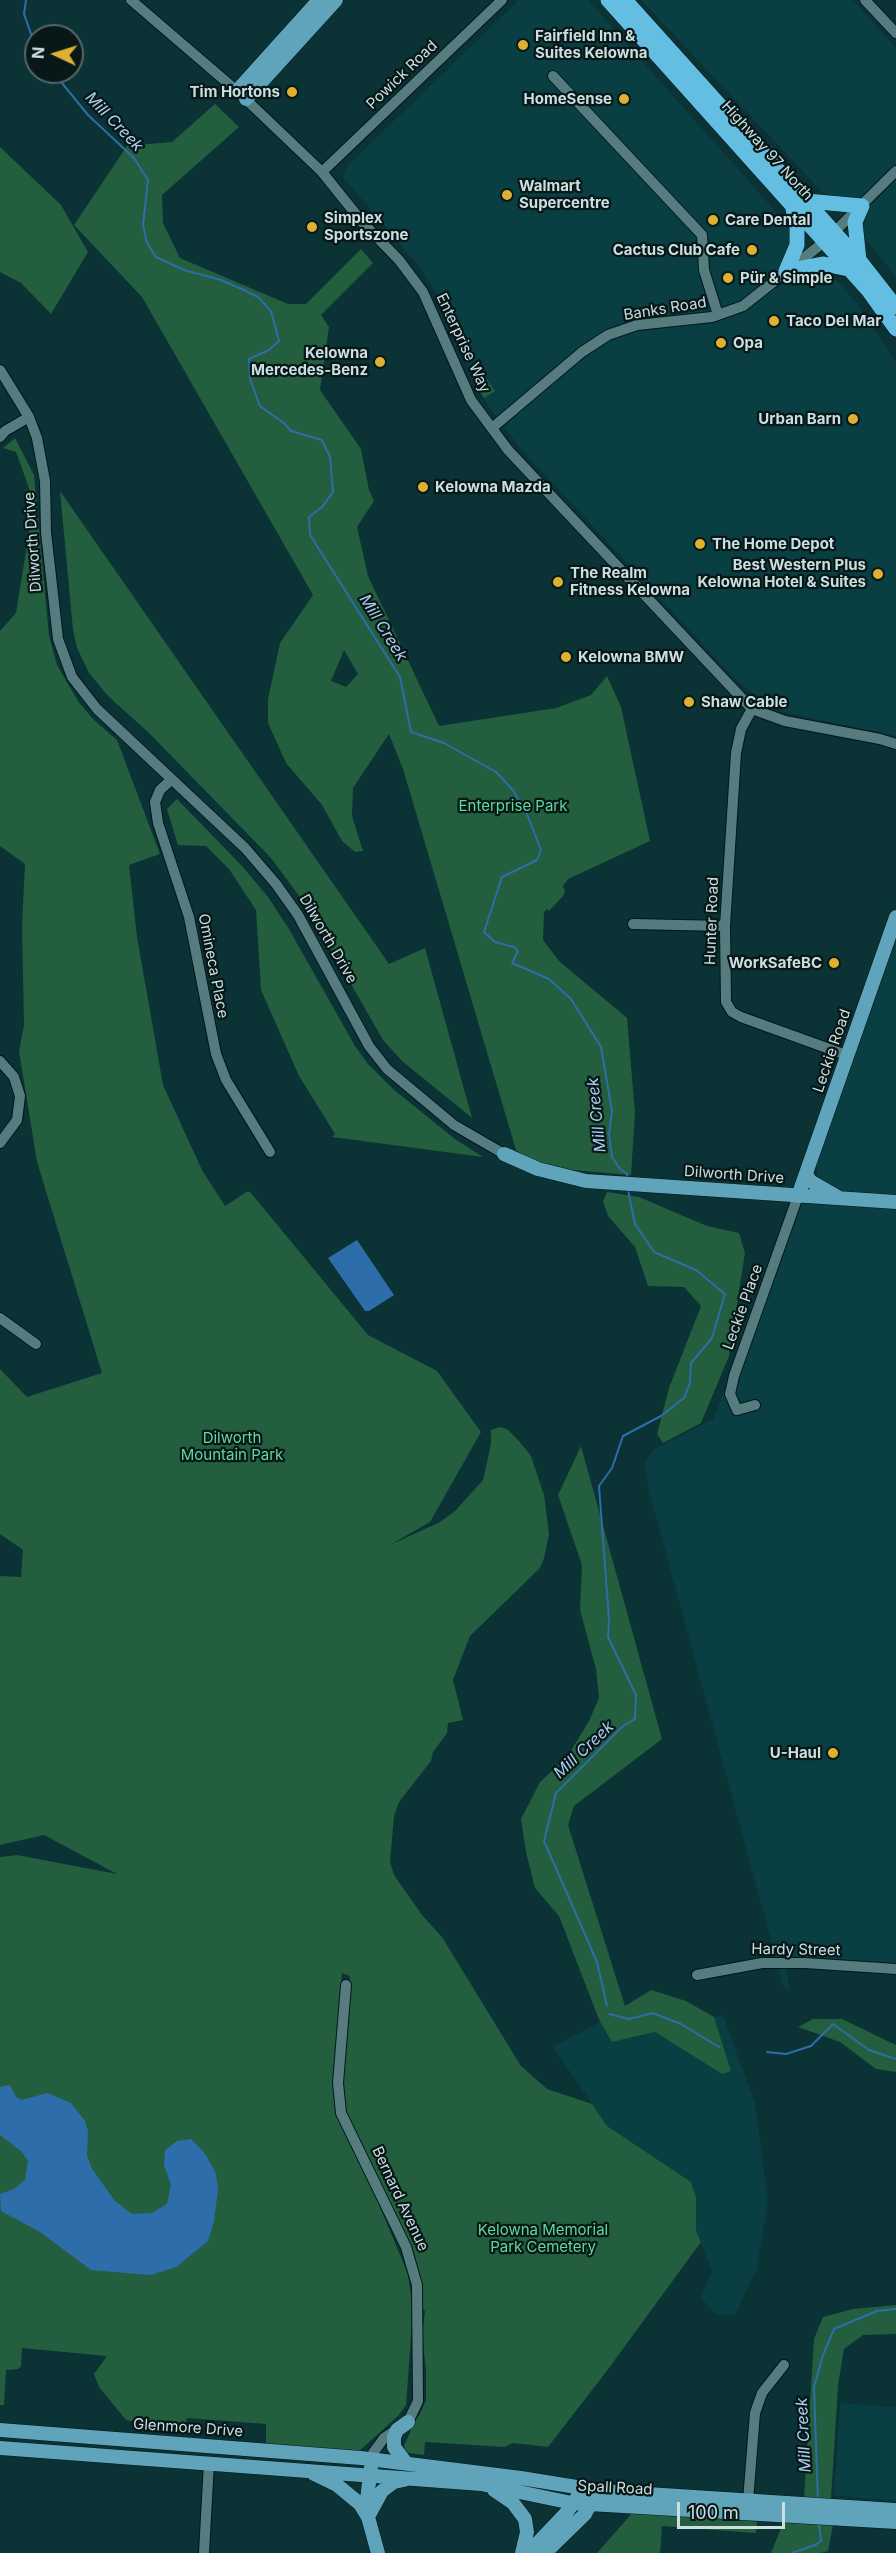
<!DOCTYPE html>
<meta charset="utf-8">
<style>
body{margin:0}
#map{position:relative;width:896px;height:2553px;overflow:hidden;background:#0b3235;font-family:Inter,sans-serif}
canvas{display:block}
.north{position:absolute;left:24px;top:24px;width:60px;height:60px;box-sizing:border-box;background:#081718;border:2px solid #566768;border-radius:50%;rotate:274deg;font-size:16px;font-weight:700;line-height:24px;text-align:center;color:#cbdfe0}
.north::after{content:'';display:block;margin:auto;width:21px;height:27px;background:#deb133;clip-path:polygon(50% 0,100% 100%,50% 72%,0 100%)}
.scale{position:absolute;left:677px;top:2502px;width:108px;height:27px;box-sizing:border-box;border:3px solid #cbdfe0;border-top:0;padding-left:8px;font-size:18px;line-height:21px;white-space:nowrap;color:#cbdfe0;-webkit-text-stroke:4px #081718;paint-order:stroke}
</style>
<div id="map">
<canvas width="896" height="2553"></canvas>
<div class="north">N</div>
<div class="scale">100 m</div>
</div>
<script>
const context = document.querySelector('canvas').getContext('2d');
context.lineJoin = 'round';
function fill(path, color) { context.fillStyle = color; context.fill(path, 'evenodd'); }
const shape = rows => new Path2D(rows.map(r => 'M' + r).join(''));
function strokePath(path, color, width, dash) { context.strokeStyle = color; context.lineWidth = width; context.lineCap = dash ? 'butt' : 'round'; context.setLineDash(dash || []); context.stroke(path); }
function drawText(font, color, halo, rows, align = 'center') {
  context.font = font + ' Inter,sans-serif'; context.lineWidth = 4.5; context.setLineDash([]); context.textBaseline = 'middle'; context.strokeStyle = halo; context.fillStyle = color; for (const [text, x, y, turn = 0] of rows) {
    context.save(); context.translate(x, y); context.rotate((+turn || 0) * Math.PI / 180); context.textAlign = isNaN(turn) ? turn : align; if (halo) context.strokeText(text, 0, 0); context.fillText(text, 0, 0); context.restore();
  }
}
const built = shape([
 [519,0,588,0,855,301,896,362,896,736,788,713,762,701,733,677,521,449,487,404,468,367,437,295,422,270,343,177,346,167],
 [641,0,853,0,896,48,896,277,860,232],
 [896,929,896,975,891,975,896,976,896,1198,839,1195,827,1187,817,1174,817,1156],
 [802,1200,896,1207,896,1965,786,1959,789,1990,784,1988,649,1491,645,1463,653,1450,713,1419],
 [723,2015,755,2103,768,2201,757,2268,735,2315,716,2315,701,2298,712,2271,696,2231,696,2197,691,2182,607,2126,553,2047,600,2022,612,2042,655,2032,722,2074,731,2071,714,2017],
 [840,2403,896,2407,896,2501,834,2495]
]);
const green = shape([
 [215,104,239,127,162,195,163,223,180,258,288,304,306,304,361,249,373,263,321,315,329,327,320,390,361,449,369,490,374,501,357,527,368,576,439,726,556,708,591,695,607,676,621,707,650,841,568,879,563,886,565,892,563,896,549,911,547,909,544,912,543,940,559,961,627,1018,635,1113,631,1175,561,1169,526,1157,516,1150,403,769,389,734,353,788,352,816,363,851,355,852,342,841,322,805,286,763,268,723,268,699,280,643,313,595,142,297,74,225,127,146,172,142],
 [344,650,358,674,346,687,331,681],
 [0,147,61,205,88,252,51,314,21,283,0,272],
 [487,379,495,391,484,398,476,386],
 [15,438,34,475,49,636,57,665,78,701,93,719,117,740,160,854,129,865,137,937,163,1085,202,1170,225,1206,248,1191,251,1193,368,1335,437,1371,481,1432,430,1522,390,1545,440,1522,455,1511,483,1480,491,1444,491,1430,500,1427,507,1429,519,1441,531,1456,544,1495,549,1534,544,1558,540,1568,470,1636,453,1680,463,1720,448,1723,447,1733,433,1752,431,1761,399,1802,394,1816,390,1862,394,1875,422,1915,442,1937,521,2066,547,2089,592,2104,607,2126,691,2182,696,2197,696,2231,701,2242,606,2372,548,2447,513,2443,504,2447,425,2442,424,2455,408,2453,405,2450,404,2445,411,2431,409,2429,420,2414,426,2400,426,2369,422,2337,425,2311,422,2309,415,2256,383,2188,347,2118,342,2089,350,1976,342,1973,335,2096,343,2130,377,2200,408,2274,413,2310,406,2405,398,2416,357,2453,266,2445,266,2424,187,2418,185,2425,136,2422,126,2420,99,2387,94,2374,107,2356,22,2348,21,2366,18,2369,6,2370,4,2405,0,2405,0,1857,17,1855,117,1874,44,1835,0,1845,0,1576,21,1577,23,1550,0,1534,0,1369,27,1397,102,1373,37,1162,19,1051,24,1025,22,925,25,864,0,846,0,631,16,613,32,514,29,488,16,452,3,448],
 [60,491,389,964,425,948,472,1118,402,1061,383,1040,305,904,271,858,149,733,108,696,89,673,77,648,73,630],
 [177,799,242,866,268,897,289,929,355,1046,368,1064,393,1089,455,1139,483,1157,332,1137,335,1134,299,1076,261,990,256,910,229,869,206,846,178,845,167,809],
 [607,1192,639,1197,707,1226,739,1233,745,1253,729,1356,701,1423,663,1443,657,1434,669,1388,701,1306,684,1287,648,1286,635,1247,608,1216,603,1201],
 [581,1446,662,1739,574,1806,568,1825,625,2006,651,1990,686,2001,714,2017,731,2071,722,2074,655,2032,612,2042,600,2022,559,1916,535,1888,526,1852,521,1819,540,1782,567,1757,589,1721,599,1698,596,1669,580,1610,582,1565,558,1495],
 [813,2019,842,2019,896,2045,896,2072,876,2069,840,2042,798,2027],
 [896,2305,896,2334,863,2335,844,2349,838,2385,831,2499,804,2497,814,2339,823,2317,853,2309],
 [634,2511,757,2520,756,2533,662,2526,660,2553,597,2553],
 [784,2521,833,2525,828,2551,821,2553,771,2553]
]);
const water = shape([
 [357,1240,394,1295,369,1311,365,1311,328,1258],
 [10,2085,16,2097,22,2100,47,2093,71,2103,85,2121,88,2131,87,2155,92,2169,115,2201,132,2214,152,2213,167,2204,171,2185,164,2165,165,2150,177,2141,191,2139,204,2152,216,2173,218,2190,214,2221,208,2241,176,2267,151,2275,91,2270,40,2232,1,2211,0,2194,14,2189,25,2180,28,2161,21,2151,0,2135,0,2087]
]);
const stream = shape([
 [26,0,24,14,36,48],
 [53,72,88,115,134,158,148,180,143,225,147,243,156,257,184,270,221,280,244,290,258,297,271,311,279,341,269,350,249,359,250,379,260,406,285,424,291,431,322,440,330,457,333,492,322,507,309,517,310,535,400,677,411,732,444,743,496,772,513,790,527,814,541,850,537,860,502,877,484,932,495,942,514,947,518,951,512,963,549,979,571,999,601,1047,612,1111,609,1134,612,1157,620,1169,627,1174,628,1179],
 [607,2006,597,1962,544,1841,556,1793,623,1726,635,1719,636,1695,608,1637,609,1619,599,1486,612,1468,623,1436,661,1416,684,1398,690,1383,691,1363,712,1338,725,1294,696,1270,654,1252,635,1224,628,1190],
 [609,2014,629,2019,653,2013,681,2024,719,2047],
 [767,2052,786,2054,811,2046,833,2024,869,2050,896,2059],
 [818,2500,814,2387,823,2355,834,2329,877,2311,896,2309],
 [792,2553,815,2545,821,2541,819,2524]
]);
const minor = shape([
 [131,0,237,91,322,172,363,223,399,260,423,292,471,400,508,450,752,709,785,721,880,739,896,744],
 [865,0,896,33],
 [553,76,702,235,704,270,718,315],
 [322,172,502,0],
 [0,370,29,417,37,438,45,481,46,532,58,639,72,677,97,709,245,848,276,884,298,915,369,1046,387,1069,454,1125,504,1154],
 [492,428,582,352,608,335,637,325,712,317,743,306,824,242,896,171],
 [0,437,5,431,29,417],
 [752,709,741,729,736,753,725,926,726,1002,732,1012,741,1017,849,1056],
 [171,780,160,790,155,802,158,823,189,917,216,1054,226,1080,270,1152],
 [633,924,725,926],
 [0,1061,14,1077,20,1096,17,1120,0,1143],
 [0,1318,36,1344],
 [755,1405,737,1410,730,1394,734,1376,798,1196],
 [697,1975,762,1963,805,1963,896,1969],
 [346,1985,338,2083,341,2113,406,2247,417,2285,418,2401,408,2422,384,2438,373,2453,372,2459],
 [748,2501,755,2413,762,2393,784,2365],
 [204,2553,209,2463]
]);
const major = shape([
 [237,91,319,0],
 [246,99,336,0],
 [504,1154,538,1169,586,1181,896,1202],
 [806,1174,810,1181,838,1197],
 [798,1196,896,917],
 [0,2430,361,2458,521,2478,601,2491,896,2510],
 [0,2448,481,2484,572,2503,896,2522],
 [406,2463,394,2447,394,2437,397,2430,408,2422],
 [371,2467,367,2499,368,2517,378,2553],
 [314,2474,337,2485,360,2504,368,2517],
 [494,2490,513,2503,525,2519,527,2532,522,2553],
 [369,2515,382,2491,394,2482,404,2480],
 [528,2553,567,2512,578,2496],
 [545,2553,585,2514,590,2504,588,2496]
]);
const highway = shape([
 [608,0,868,290,896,329],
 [625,0,859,260,896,307],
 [807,201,862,206,855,222,859,260],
 [786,271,797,245,797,228,793,209],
 [786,271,824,264,848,269]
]);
const markers = [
 [523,45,6,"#deb133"],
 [292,92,6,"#deb133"],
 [624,99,6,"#deb133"],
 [507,195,6,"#deb133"],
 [713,220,6,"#deb133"],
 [312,227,6,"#deb133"],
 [752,250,6,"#deb133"],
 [728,278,6,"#deb133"],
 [774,321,6,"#deb133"],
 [721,343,6,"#deb133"],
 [380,362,6,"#deb133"],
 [853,419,6,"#deb133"],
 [423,487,6,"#deb133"],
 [700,544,6,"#deb133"],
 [878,574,6,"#deb133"],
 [558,582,6,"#deb133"],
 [566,657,6,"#deb133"],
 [689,702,6,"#deb133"],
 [834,963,6,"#deb133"],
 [833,1753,6,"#deb133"]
];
const poiNames = [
 ["Fairfield Inn &",535,36],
 ["Suites Kelowna",535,53],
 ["Tim Hortons",280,92,"right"],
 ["HomeSense",612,99,"right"],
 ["Walmart",519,186],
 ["Supercentre",519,203],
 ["Simplex",324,218],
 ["Sportszone",324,235],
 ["Care Dental",725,220],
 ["Cactus Club Cafe",740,250,"right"],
 ["Pür & Simple",740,278],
 ["Taco Del Mar",786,321],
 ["Opa",733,343],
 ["Kelowna",368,353,"right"],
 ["Mercedes-Benz",368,370,"right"],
 ["Urban Barn",841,419,"right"],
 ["Kelowna Mazda",435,487],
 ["The Home Depot",712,544],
 ["Best Western Plus",866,565,"right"],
 ["Kelowna Hotel & Suites",866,582,"right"],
 ["The Realm",570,573],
 ["Fitness Kelowna",570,590],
 ["Kelowna BMW",578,657],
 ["Shaw Cable",701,702],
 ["WorkSafeBC",822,963,"right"],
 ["U-Haul",821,1753,"right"]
];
const streetNames = [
 ["Powick Road",402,75,-44],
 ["Highway 97 North",767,151,48],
 ["Banks Road",665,309,-9],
 ["Enterprise Way",463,343,65],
 ["Dilworth Drive",33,542,-94],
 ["Hunter Road",712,921,-88],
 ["Dilworth Drive",328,939,60],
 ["Omineca Place",213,966,79],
 ["Leckie Road",832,1051,-71],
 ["Dilworth Drive",734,1175,4],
 ["Leckie Place",743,1307,-70],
 ["Hardy Street",796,1950,1],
 ["Bernard Avenue",400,2199,65],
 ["Glenmore Drive",188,2428,4],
 ["Spall Road",615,2488,3]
];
const parkNames = [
 ["Enterprise Park",513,806],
 ["Dilworth",232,1438],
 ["Mountain Park",232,1455],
 ["Kelowna Memorial",543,2230],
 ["Park Cemetery",543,2247]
];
const waterNames = [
 ["Mill Creek",114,122,46],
 ["Mill Creek",383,628,58],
 ["Mill Creek",597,1115,-96],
 ["Mill Creek",584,1750,-43],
 ["Mill Creek",804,2435,-93]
];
fill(built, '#093e42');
fill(green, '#235e3e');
fill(water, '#2d6eaa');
strokePath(stream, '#2d6eaa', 2);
strokePath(minor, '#00181b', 12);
strokePath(major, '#00181b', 15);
strokePath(highway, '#00181b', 16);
strokePath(minor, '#577c80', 10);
strokePath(major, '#5fa4ba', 14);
strokePath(highway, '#64bee1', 15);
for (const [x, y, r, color] of markers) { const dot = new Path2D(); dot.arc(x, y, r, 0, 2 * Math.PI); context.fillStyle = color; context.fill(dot); strokePath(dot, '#081718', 2); }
drawText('bold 15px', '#cbdfe0', '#081718', poiNames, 'left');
drawText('15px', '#cbdfe0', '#081718', streetNames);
drawText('15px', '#61d998', '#081718', parkNames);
drawText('italic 16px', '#aeceef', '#081718', waterNames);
</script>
